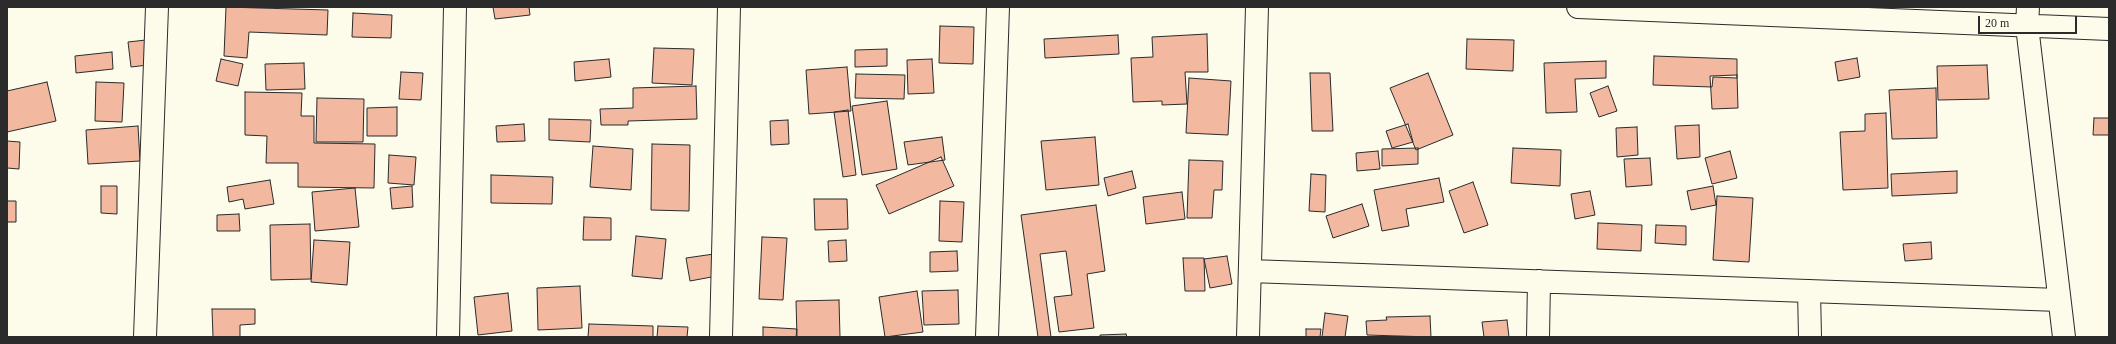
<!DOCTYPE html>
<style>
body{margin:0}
#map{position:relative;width:2116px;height:344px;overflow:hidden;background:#fdfbea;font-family:"Times New Roman",serif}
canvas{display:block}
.frame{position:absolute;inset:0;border:8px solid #2b2b2b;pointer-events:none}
.scale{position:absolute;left:1978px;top:16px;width:99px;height:18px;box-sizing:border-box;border:2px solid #2b2b2b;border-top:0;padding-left:5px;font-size:12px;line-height:14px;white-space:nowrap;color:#2b2b2b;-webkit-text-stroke:3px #fdfbea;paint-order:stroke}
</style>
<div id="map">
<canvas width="2116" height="344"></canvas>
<div class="frame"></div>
<div class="scale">20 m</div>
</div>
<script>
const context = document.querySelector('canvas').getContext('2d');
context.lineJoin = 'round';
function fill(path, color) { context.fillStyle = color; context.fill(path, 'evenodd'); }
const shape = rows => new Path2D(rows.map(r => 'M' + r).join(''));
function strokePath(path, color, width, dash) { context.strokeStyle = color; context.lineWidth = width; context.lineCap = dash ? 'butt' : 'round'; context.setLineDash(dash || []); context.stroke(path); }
const building = shape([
 [226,7,328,10,327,35,249,32,247,58,224,56,226,7],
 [493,7,529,7,530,15,495,19,493,7],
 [353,13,392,15,391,38,352,37,353,13],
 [940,26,974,27,973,64,939,63,940,26],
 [1207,34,1208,72,1185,72,1187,104,1162,105,1162,101,1133,102,1131,58,1153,57,1152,37,1207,34],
 [1118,35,1119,54,1045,58,1044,39,1118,35],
 [1467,39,1514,40,1513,71,1466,69,1467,39],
 [146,40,148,65,131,67,128,42,146,40],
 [654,48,694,49,692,85,652,83,654,48],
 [887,49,887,66,855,67,855,50,887,49],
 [112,52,113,69,76,73,75,56,112,52],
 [1654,56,1737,59,1737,78,1713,77,1712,87,1653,85,1654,56],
 [1857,58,1860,77,1838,81,1835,62,1857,58],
 [221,59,243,64,238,86,216,81,221,59],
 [609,59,611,77,575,81,574,62,609,59],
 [932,59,934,93,908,94,907,60,932,59],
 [1606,61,1606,78,1575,79,1577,112,1546,113,1544,63,1606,61],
 [304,63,305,89,266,90,265,64,304,63],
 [1987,65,1989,99,1938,100,1937,66,1987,65],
 [847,67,851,111,809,114,806,70,847,67],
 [401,72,423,73,421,100,399,99,401,72],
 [1310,73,1330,73,1333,131,1312,131,1310,73],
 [1428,73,1453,135,1416,150,1390,88,1428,73],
 [856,74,905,75,904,99,855,98,856,74],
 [1737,75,1738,108,1712,109,1710,76,1737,75],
 [1189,78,1231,81,1228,135,1186,133,1189,78],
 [47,82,56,121,7,132,7,91,47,82],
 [96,82,124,83,122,122,95,121,96,82],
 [696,86,697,119,628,121,628,125,601,125,600,109,633,108,633,88,696,86],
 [1608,86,1617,111,1599,117,1590,93,1608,86],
 [1936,88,1937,138,1892,139,1889,90,1936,88],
 [245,92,302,93,301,116,314,116,314,143,375,144,374,188,298,187,298,163,266,163,267,136,245,135,245,92],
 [317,98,364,99,363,142,316,142,317,98],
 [887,101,897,169,862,175,852,106,887,101],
 [397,107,397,136,367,136,367,108,397,107],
 [848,110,856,175,843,177,834,112,848,110],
 [1886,113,1888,188,1843,190,1840,132,1865,131,1865,114,1886,113],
 [2094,118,2109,118,2109,135,2093,135,2094,118],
 [549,119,591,120,590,142,549,140,549,119],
 [788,120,789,144,771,145,770,121,788,120],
 [524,124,525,141,497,142,496,126,524,124],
 [1408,124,1413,142,1392,148,1386,131,1408,124],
 [1699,125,1700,157,1677,159,1675,126,1699,125],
 [138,126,140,161,88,164,86,130,138,126],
 [1637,127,1638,155,1617,157,1616,128,1637,127],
 [942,137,945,160,908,165,904,142,942,137],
 [1095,137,1099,185,1046,190,1041,141,1095,137],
 [7,141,20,142,19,169,7,168,7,141],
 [652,144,690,145,689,211,651,210,652,144],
 [593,146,633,149,631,190,590,187,593,146],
 [1418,148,1418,164,1382,166,1382,149,1418,148],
 [1513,148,1561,150,1560,186,1511,183,1513,148],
 [1378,151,1380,169,1357,171,1356,153,1378,151],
 [1730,151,1737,178,1712,184,1705,158,1730,151],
 [389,155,416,157,414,185,388,183,389,155],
 [941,157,954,186,889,214,876,185,941,157],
 [1650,158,1652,185,1626,187,1624,159,1650,158],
 [1189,160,1223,161,1222,190,1214,190,1212,218,1187,218,1189,160],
 [1132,171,1136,188,1108,196,1104,178,1132,171],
 [1957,171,1957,193,1892,196,1891,174,1957,171],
 [1311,174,1326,175,1325,212,1309,211,1311,174],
 [491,175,553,177,552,204,491,203,491,175],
 [1439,178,1444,202,1406,209,1409,226,1382,231,1374,190,1439,178],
 [270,180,274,204,245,209,243,199,229,202,227,187,270,180],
 [1473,182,1488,225,1464,233,1449,191,1473,182],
 [101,186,117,186,117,214,101,213,101,186],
 [412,186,413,207,392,209,390,188,412,186],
 [1713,186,1716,205,1691,210,1687,191,1713,186],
 [355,188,359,227,315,231,312,192,355,188],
 [1590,191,1595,215,1575,219,1571,194,1590,191],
 [1182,192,1185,219,1146,224,1143,197,1182,192],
 [1717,196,1753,198,1749,262,1713,260,1717,196],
 [814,199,847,199,848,229,815,230,814,199],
 [7,201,16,201,16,222,7,222,7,201],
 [940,201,964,202,962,242,939,241,940,201],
 [1362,204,1369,226,1333,238,1326,216,1362,204],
 [1096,205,1105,271,1087,274,1094,328,1059,332,1054,297,1072,295,1066,251,1040,254,1051,337,1038,337,1021,215,1096,205],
 [239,214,240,231,217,231,217,215,239,214],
 [584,217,611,218,611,240,583,240,584,217],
 [1598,223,1642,225,1641,251,1597,249,1598,223],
 [310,224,311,279,271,280,270,225,310,224],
 [1656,225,1686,226,1686,245,1655,243,1656,225],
 [636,236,666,239,662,279,632,276,636,236],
 [762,237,787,238,783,300,759,299,762,237],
 [314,240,350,242,347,285,311,282,314,240],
 [846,240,847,261,829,262,828,241,846,240],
 [1931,242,1932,259,1905,261,1903,244,1931,242],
 [957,251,958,271,930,272,930,252,957,251],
 [714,254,717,276,690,281,686,258,714,254],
 [1227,256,1232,284,1210,288,1204,259,1227,256],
 [1183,258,1204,258,1205,291,1185,291,1183,258],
 [580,286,582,328,538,330,537,288,580,286],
 [958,290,959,324,924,325,922,291,958,290],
 [917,291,923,332,885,337,879,297,917,291],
 [508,293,512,331,478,335,474,297,508,293],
 [839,300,840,337,797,337,796,301,839,300],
 [212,309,255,309,255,324,240,325,240,337,213,337,212,309],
 [1325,313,1348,316,1345,337,1322,337,1325,313],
 [1430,316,1431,337,1367,335,1366,321,1387,320,1386,317,1430,316],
 [1507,320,1509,337,1484,337,1482,322,1507,320],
 [589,324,653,326,653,337,588,337,589,324],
 [658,326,688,327,687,337,657,337,658,326],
 [763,327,797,329,796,337,763,337,763,327],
 [1306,329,1321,329,1320,337,1306,337,1306,329],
 [1126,334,1127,337,1100,337,1100,335,1126,334]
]);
const minor = shape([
 [1578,7,2109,29],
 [2028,7,2027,26,2064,337],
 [1250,271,2059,300],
 [1809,291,1810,337],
 [145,337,157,7],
 [448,337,455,7],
 [721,337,729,7],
 [987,337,998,7],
 [1248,337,1257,7],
 [1538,337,1539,281]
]);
fill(building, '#f2b8a0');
strokePath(building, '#2b2b2b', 1);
strokePath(minor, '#2b2b2b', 24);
strokePath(minor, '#fdfbea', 22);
</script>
